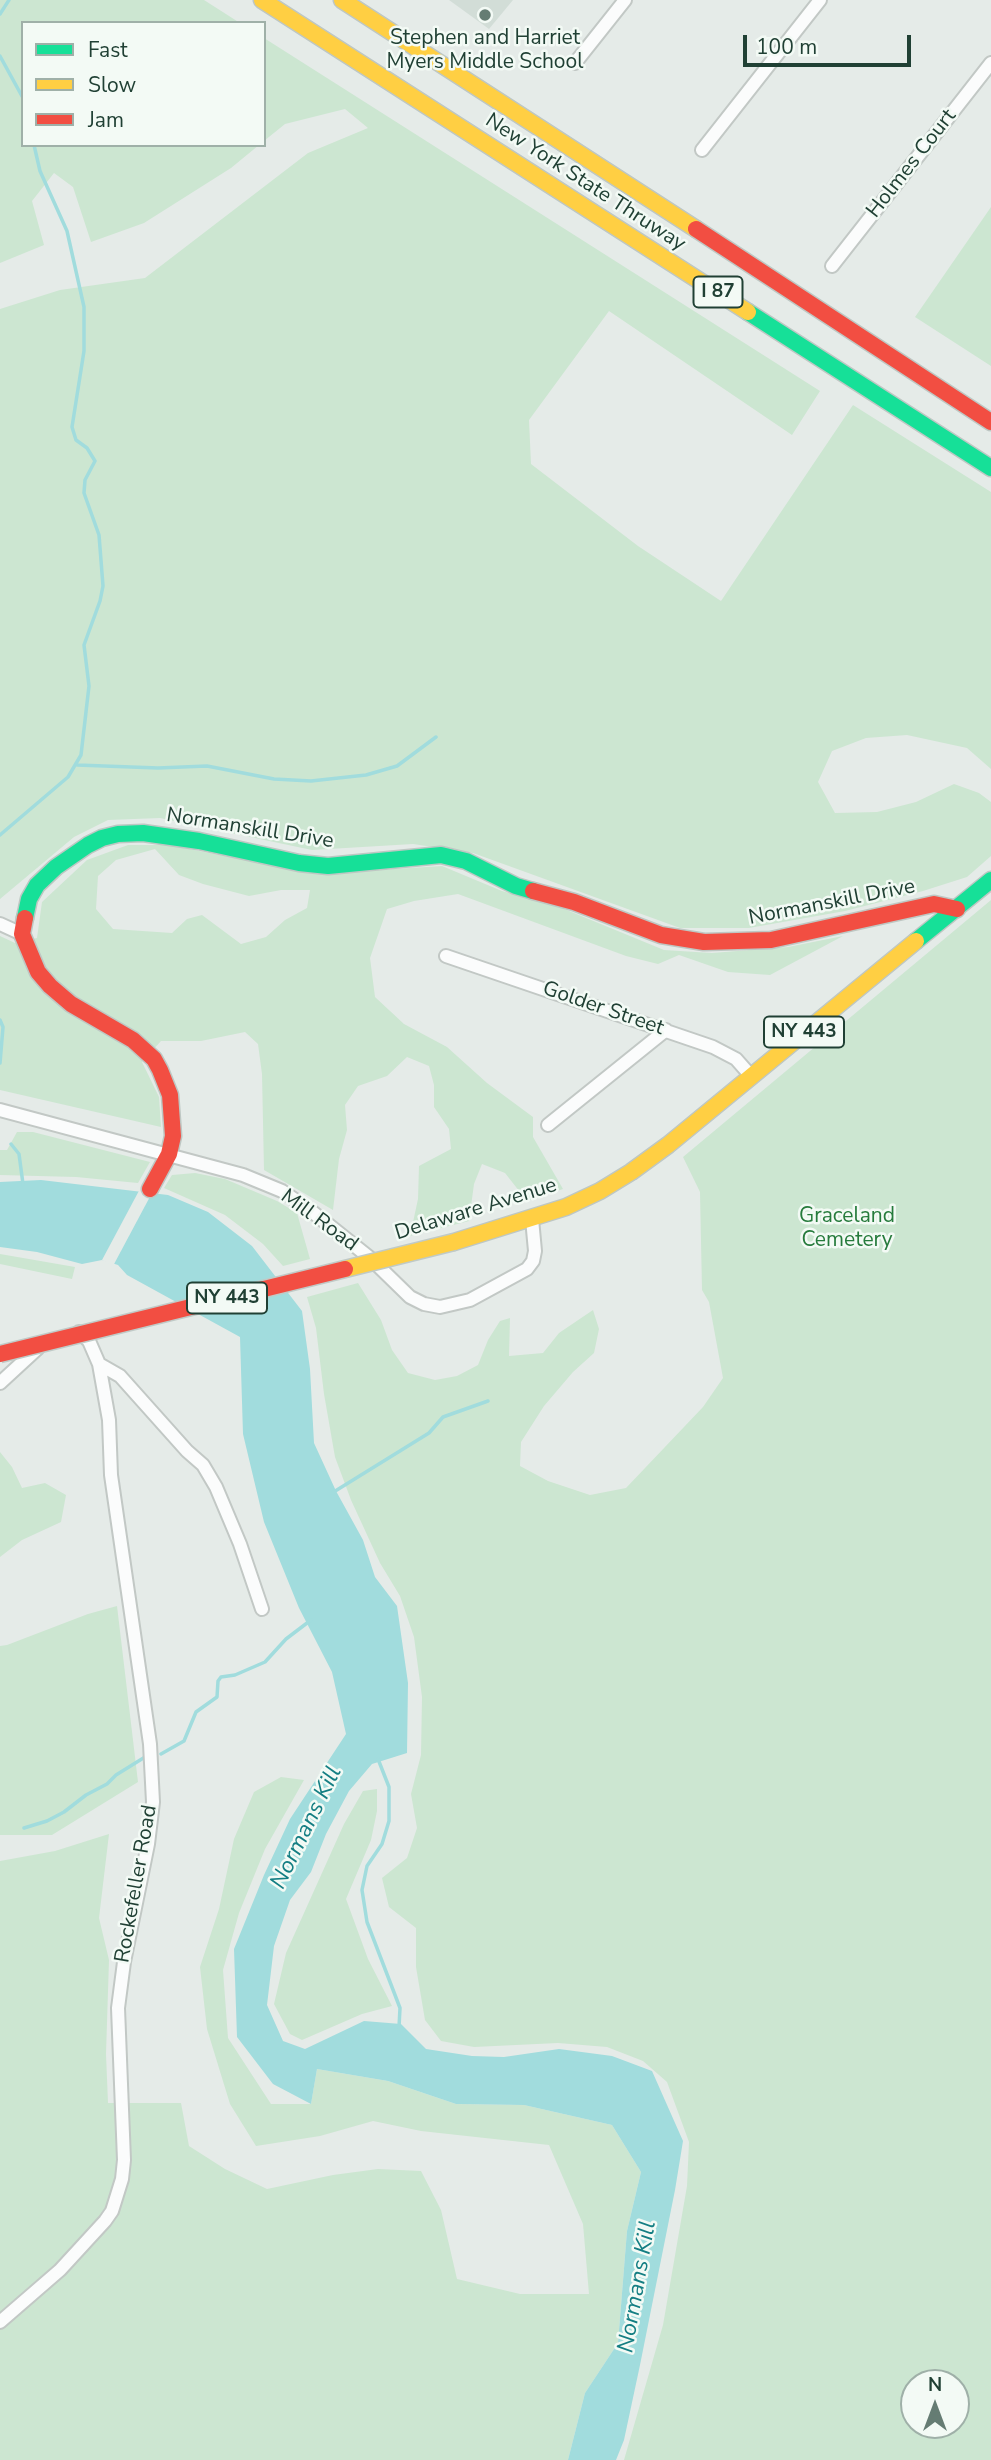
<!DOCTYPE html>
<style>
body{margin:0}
#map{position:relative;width:991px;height:2460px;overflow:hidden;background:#e5ebe8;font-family:"Nunito Sans",sans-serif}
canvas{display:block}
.legend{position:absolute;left:21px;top:21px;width:245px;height:126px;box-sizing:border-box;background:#f3faf5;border:2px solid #9fb0a8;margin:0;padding:9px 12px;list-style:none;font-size:21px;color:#204034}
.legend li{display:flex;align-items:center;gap:14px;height:35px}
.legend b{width:35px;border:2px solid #9fb0a8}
.north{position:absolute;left:900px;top:2369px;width:70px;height:70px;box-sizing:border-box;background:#f3faf5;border:2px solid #9fb0a8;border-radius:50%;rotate:0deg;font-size:19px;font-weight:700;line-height:28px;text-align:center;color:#204034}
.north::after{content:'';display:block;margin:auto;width:24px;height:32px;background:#657c73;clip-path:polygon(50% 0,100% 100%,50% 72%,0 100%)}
.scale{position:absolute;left:743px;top:35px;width:168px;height:32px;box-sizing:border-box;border:4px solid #204034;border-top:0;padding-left:9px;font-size:21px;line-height:24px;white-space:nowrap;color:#204034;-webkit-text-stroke:5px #f3faf5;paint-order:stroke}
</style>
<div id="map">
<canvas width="991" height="2460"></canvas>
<ul class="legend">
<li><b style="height:9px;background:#16e098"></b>Fast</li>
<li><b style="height:9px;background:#ffcf43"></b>Slow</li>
<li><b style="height:9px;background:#f24e42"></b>Jam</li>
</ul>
<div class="north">N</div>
<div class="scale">100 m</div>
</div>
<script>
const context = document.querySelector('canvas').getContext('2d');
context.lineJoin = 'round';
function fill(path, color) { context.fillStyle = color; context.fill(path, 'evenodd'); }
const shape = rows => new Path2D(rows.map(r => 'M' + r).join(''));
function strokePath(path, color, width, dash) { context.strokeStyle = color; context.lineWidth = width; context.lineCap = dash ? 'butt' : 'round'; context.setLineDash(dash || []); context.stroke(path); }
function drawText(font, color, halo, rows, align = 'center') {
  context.font = font + ' "Nunito Sans",sans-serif'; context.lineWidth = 5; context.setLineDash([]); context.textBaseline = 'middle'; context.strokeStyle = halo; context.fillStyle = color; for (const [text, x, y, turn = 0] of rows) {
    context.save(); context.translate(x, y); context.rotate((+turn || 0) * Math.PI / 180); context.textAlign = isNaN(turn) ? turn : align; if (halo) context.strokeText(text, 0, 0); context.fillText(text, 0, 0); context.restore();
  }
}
const built = shape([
 [449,0,513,0,489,29]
]);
const green = shape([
 [0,0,204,0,240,23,23,23,23,145,259,145,231,168,144,223,91,242,73,187,54,173,32,201,44,245,0,263],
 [264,38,820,391,792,435,609,311,529,420,531,464,638,546,721,601,853,405,991,492,991,769,967,748,907,735,866,738,832,751,818,782,835,813,877,812,916,802,954,784,979,793,991,802,991,856,967,877,923,891,845,911,749,928,680,928,473,853,413,844,312,850,160,818,108,820,74,837,0,899,0,309,60,290,145,278,308,153,368,128,345,109,285,124,264,141],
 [991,207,991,366,915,317],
 [128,845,169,845,315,874,442,866,502,891,557,906,664,950,712,953,788,947,843,936,770,975,728,972,679,955,658,964,626,956,458,894,414,901,387,909,370,958,375,997,404,1024,447,1047,487,1083,533,1117,533,1137,563,1189,527,1201,505,1173,482,1164,474,1184,469,1221,410,1236,418,1199,419,1166,451,1149,449,1129,434,1107,434,1085,429,1066,407,1057,387,1076,358,1086,345,1105,347,1130,339,1159,333,1210,264,1170,262,1074,258,1044,245,1032,201,1041,161,1041,142,1062,159,1097,161,1127,0,1090,0,936,15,943,37,938,42,902,87,860],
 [155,849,179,875,203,884,249,896,281,890,310,890,307,908,285,920,266,937,241,944,202,915,187,919,172,933,113,929,96,909,98,876,116,860],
 [991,900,991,2460,624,2460,663,2325,687,2186,689,2142,667,2082,643,2061,607,2047,558,2043,474,2047,441,2041,425,2020,416,1967,416,1928,389,1907,382,1878,407,1858,417,1828,411,1794,421,1755,422,1697,414,1637,400,1596,380,1563,351,1500,335,1457,324,1394,316,1328,307,1297,358,1283,381,1320,392,1350,408,1373,435,1380,457,1376,478,1365,488,1340,500,1321,510,1318,509,1356,543,1353,559,1333,593,1310,599,1329,594,1353,573,1372,544,1406,521,1442,520,1466,548,1481,590,1495,626,1488,703,1407,723,1378,709,1302,702,1290,700,1192,683,1157],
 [914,2383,956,2383,956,2425,914,2425],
 [17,1132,33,1132,150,1162,138,1183,76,1177,0,1175,0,1150,7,1150],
 [195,1173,225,1179,277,1201,297,1213,310,1259,283,1266,263,1244,225,1215,164,1188,172,1175],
 [0,1254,75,1267,72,1279,0,1264],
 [0,1452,12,1467,22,1488,45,1483,66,1495,61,1522,22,1540,0,1557],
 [117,1606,138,1782,52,1835,0,1835,0,1646,7,1645,88,1614],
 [281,1777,304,1780,265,1849,239,1913,223,1970,228,2038,271,2104,311,2104,317,2069,388,2081,456,2104,524,2105,612,2125,641,2172,627,2231,618,2343,585,2393,568,2460,0,2460,0,1861,55,1851,109,1834,99,1918,109,1960,106,2054,108,2103,181,2103,189,2146,225,2169,267,2189,333,2175,378,2169,421,2171,441,2210,457,2279,520,2294,589,2294,583,2224,549,2145,421,2131,373,2121,320,2136,256,2146,230,2104,207,2029,200,1967,219,1909,234,1839,254,1792],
 [377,1789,377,1811,371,1840,346,1899,368,1959,392,2006,362,2014,302,2040,290,2034,274,2004,286,1953,344,1824,363,1791]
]);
const water = shape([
 [41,1180,168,1195,208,1212,252,1246,302,1311,310,1369,314,1443,336,1491,363,1540,375,1577,397,1606,408,1683,407,1753,372,1764,349,1791,326,1834,311,1872,290,1900,274,1946,267,2005,283,2041,305,2049,364,2021,401,2024,426,2049,472,2056,504,2057,559,2049,612,2056,652,2071,683,2141,675,2190,640,2365,624,2440,616,2460,568,2460,585,2393,618,2343,627,2231,641,2172,612,2125,524,2105,456,2104,388,2081,317,2069,311,2104,273,2084,237,2037,234,1949,264,1875,290,1819,346,1734,332,1672,299,1608,264,1522,243,1434,240,1337,127,1275,118,1265,102,1260,82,1264,37,1252,0,1247,0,1182]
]);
const pier = shape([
 [141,1187,153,1191,113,1266,102,1260]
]);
const stream = shape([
 [0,14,9,0],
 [0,56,23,98],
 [77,765,158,768,207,766,274,779,311,781,366,775,397,766,436,737],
 [0,835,68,777,81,755,89,686,84,645,100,601,103,586,99,535,84,493,85,480,95,461,87,448,76,440,72,427,84,351,84,307,67,231,40,171,34,145],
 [0,1020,3,1027,0,1063],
 [11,1144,19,1154,23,1184],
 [332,1493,429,1433,443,1417,488,1401],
 [161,1754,184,1741,196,1712,217,1697,218,1681,221,1677,235,1675,265,1662,286,1639,311,1620],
 [378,1759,389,1787,389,1821,382,1844,367,1866,362,1890,367,1922,400,2008,399,2027],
 [24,1828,47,1821,64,1812,86,1795,107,1784,116,1775,145,1757]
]);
const street = shape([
 [575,63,625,0],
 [702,150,820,0],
 [832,266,991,63],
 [0,924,22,934],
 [446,956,713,1047,736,1059,751,1076],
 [0,1110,243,1175,282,1191,310,1210,370,1258,410,1297,424,1304,440,1307,470,1300,527,1269,533,1261,535,1251,532,1219],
 [548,1125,666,1030],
 [99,1364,120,1376,187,1451,203,1465,216,1487,240,1544,262,1609],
 [0,1383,38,1348],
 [0,2322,60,2270,105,2221,112,2211,122,2179,124,2160,118,2008,124,1962,148,1844,153,1802,150,1744,111,1475,109,1420,99,1364,89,1341,79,1332]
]);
const fast = shape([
 [748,312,991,468],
 [25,918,29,899,37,885,56,867,88,845,102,838,118,834,143,833,199,841,299,863,328,866,441,855,466,861,516,886,533,891],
 [916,941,991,880]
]);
const slow = shape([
 [262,0,748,312],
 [342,0,696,229],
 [454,1242,566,1207,600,1191,631,1172,668,1145,916,941]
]);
const jam = shape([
 [696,229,991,422],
 [533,891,574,902,661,935,704,942,771,940,934,904,957,909],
 [25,918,22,934,38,972,50,986,71,1004,133,1040,154,1059,160,1070,170,1095,173,1136,169,1154,150,1189]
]);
const slowBridge = shape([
 [345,1269,454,1242]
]);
const jamBridge = shape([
 [0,1354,345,1269]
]);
const markers = [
 [485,15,7,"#657c73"]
];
const shields = [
 [718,292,49],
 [804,1032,80],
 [227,1298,80]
];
const shieldNames = [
 ["I 87",718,292],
 ["NY 443",804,1032],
 ["NY 443",227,1298]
];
const poiNames = [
 ["Stephen and Harriet",485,39],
 ["Myers Middle School",485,63]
];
const streetNames = [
 ["Holmes Court",912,164,-52],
 ["New York State Thruway",585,183,33],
 ["Normanskill Drive",250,829,9],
 ["Normanskill Drive",832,903,-11],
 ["Golder Street",603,1009,19],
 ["Delaware Avenue",476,1210,-17],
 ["Mill Road",319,1221,36],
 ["Rockefeller Road",137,1884,-80]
];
const parkNames = [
 ["Graceland",847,1217],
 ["Cemetery",847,1241]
];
const waterNames = [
 ["Normans Kill",307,1828,-64],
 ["Normans Kill",638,2287,-80]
];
fill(built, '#d2ddd7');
fill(green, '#cce6d1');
fill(water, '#a1dcdd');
fill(pier, '#e5ebe8');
strokePath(stream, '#a1dcdd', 3.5);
strokePath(street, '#c2c8c5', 16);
strokePath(fast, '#bec7c3', 19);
strokePath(slow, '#bec7c3', 19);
strokePath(jam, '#bec7c3', 19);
strokePath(street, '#fbfcfc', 12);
strokePath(fast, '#16e098', 16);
strokePath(slow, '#ffcf43', 16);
strokePath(jam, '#f24e42', 16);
strokePath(slowBridge, '#c0cac7', 19, []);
strokePath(jamBridge, '#c0cac7', 19, []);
strokePath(slowBridge, '#ffcf43', 16);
strokePath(jamBridge, '#f24e42', 16);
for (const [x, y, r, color] of markers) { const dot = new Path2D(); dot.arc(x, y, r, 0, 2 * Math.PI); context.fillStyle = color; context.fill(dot); strokePath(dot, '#f3faf5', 2.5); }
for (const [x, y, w] of shields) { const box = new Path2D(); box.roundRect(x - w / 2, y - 15.5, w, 31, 5); context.fillStyle = '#f3faf5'; context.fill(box); strokePath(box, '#204034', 2); }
drawText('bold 19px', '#204034', null, shieldNames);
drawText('21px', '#204034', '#f3faf5', poiNames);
drawText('21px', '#204034', '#f3faf5', streetNames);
drawText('21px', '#267b3c', '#f3faf5', parkNames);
drawText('italic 23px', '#147e83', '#f3faf5', waterNames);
</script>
